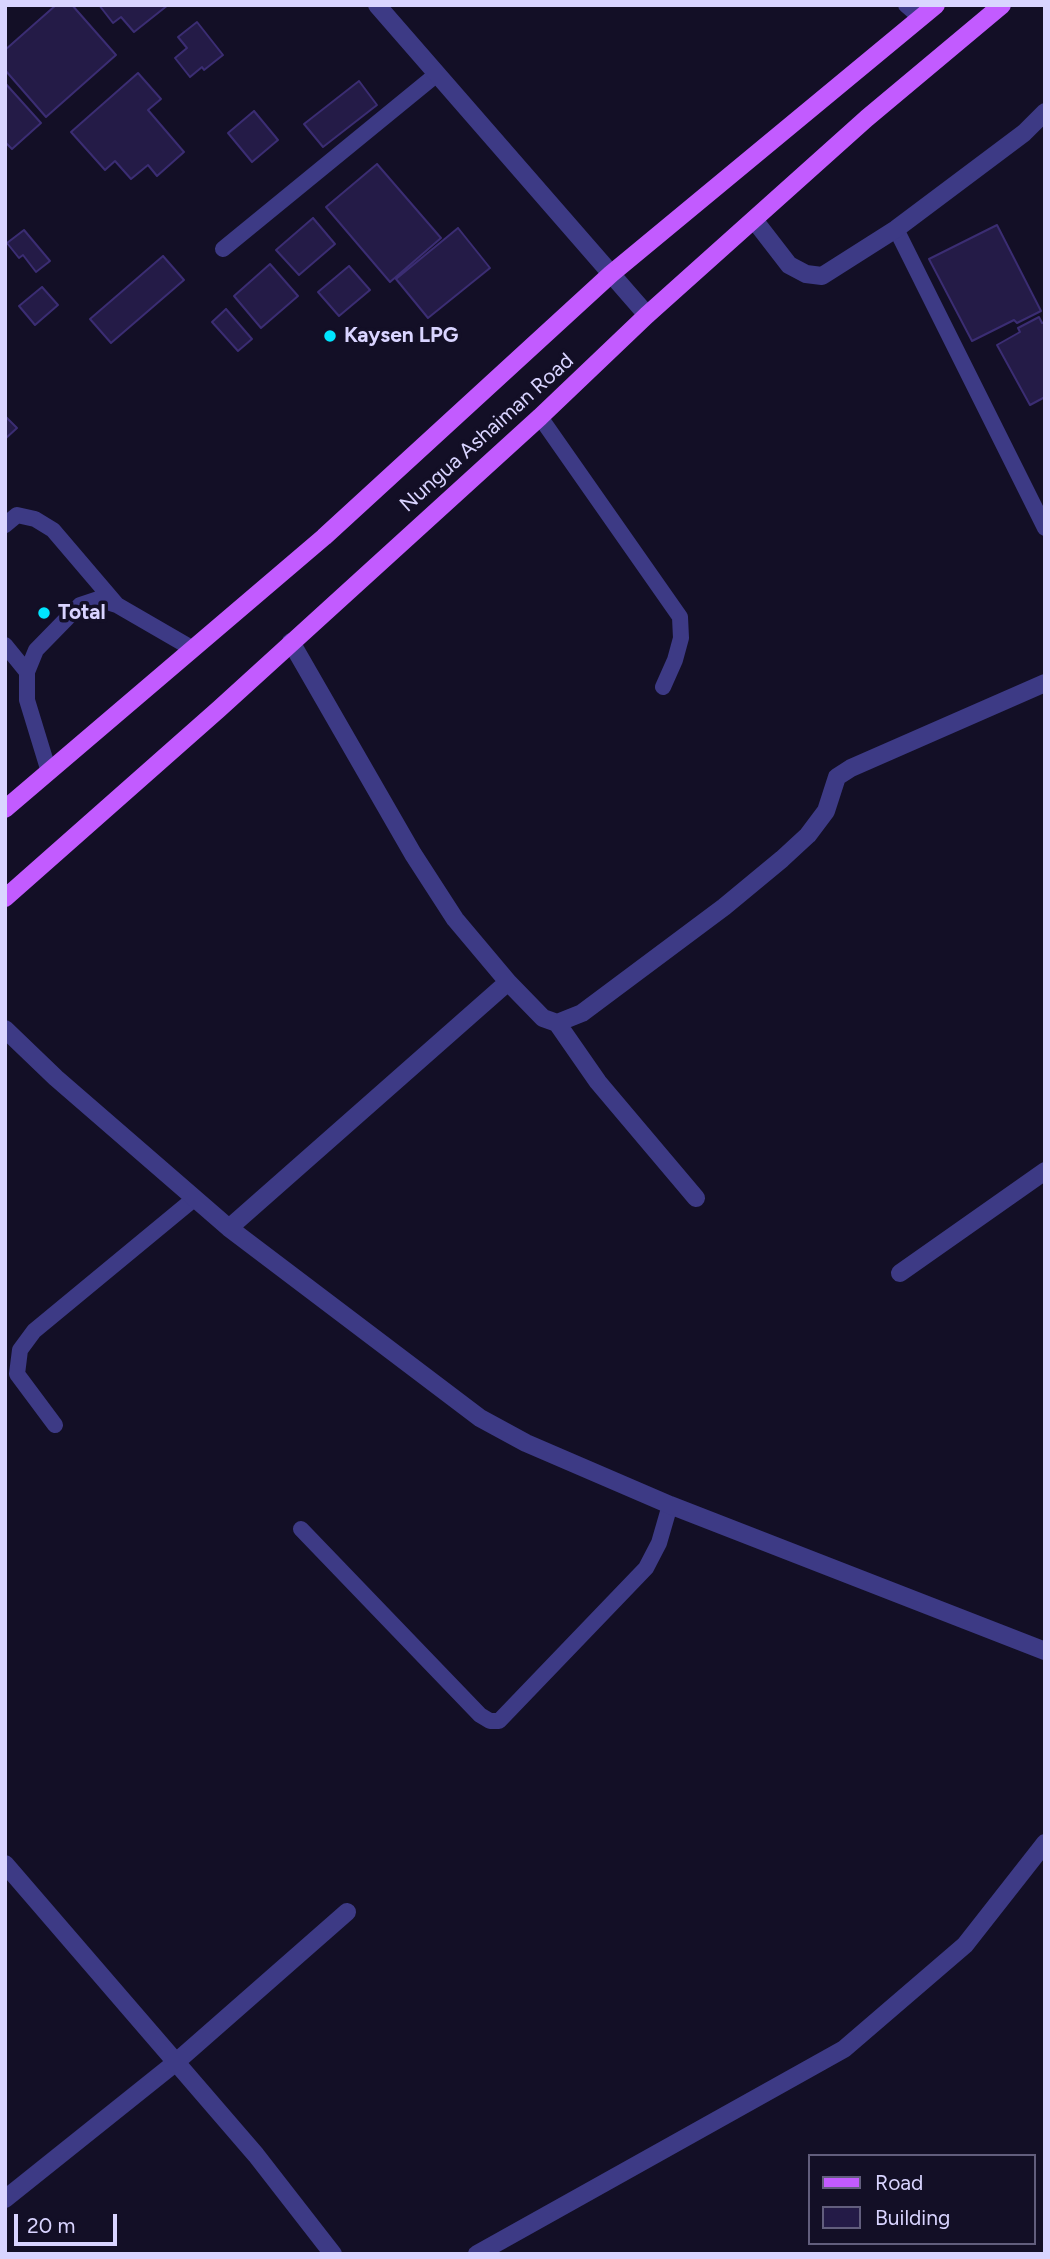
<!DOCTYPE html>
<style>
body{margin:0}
#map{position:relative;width:1050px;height:2259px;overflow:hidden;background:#130f26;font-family:Figtree,sans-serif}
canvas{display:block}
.frame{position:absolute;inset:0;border:7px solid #d9d4ff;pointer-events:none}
.legend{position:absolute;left:808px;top:2154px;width:228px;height:91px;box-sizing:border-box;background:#130f26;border:2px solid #625e7d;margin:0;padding:9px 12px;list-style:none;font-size:21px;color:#d9d4ff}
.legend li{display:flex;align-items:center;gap:14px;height:35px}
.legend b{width:35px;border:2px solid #625e7d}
.scale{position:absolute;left:14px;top:2214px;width:103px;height:32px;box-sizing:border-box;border:4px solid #d9d4ff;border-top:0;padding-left:9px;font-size:21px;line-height:24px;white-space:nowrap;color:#d9d4ff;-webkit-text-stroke:5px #130f26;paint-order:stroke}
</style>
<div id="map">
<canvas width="1050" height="2259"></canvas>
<div class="frame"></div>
<ul class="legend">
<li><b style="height:9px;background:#c25bff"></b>Road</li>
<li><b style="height:19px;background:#241b47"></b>Building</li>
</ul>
<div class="scale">20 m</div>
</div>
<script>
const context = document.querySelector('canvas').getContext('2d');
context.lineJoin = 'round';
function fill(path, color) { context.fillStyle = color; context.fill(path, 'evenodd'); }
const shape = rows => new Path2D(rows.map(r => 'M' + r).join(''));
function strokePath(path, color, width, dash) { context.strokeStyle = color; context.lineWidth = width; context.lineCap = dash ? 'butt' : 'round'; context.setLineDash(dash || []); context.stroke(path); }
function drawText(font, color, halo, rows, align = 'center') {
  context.font = font + ' Figtree,sans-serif'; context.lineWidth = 7; context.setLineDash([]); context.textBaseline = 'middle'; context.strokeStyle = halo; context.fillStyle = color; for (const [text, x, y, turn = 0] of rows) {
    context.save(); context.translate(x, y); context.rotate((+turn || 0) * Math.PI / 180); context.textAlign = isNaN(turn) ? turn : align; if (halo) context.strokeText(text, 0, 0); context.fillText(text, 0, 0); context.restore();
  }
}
const building = shape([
 [56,5,72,5,116,55,46,117,5,70,5,50,56,5],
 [99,5,168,5,134,32,121,17,113,23,99,5],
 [197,22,223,55,204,70,202,67,190,77,175,58,187,48,178,37,197,22],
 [138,73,161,99,148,110,184,152,157,176,148,165,131,179,115,161,105,170,71,132,138,73],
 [359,81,377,105,323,147,304,124,359,81],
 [5,83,41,123,12,149,5,142,5,83],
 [254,111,278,140,252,162,228,133,254,111],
 [377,164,441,238,390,282,326,207,377,164],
 [313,218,335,244,299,275,276,250,313,218],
 [997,225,1041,311,1017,323,1014,320,972,341,929,259,997,225],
 [458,228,490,268,428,318,396,279,458,228],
 [24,230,50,261,36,272,23,255,19,258,7,243,24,230],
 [163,256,184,280,111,343,90,319,163,256],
 [270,264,298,296,261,328,234,296,270,264],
 [349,266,370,290,339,316,318,292,349,266],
 [42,287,58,305,35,325,19,306,42,287],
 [226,309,252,339,238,351,212,322,226,309],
 [1039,317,1042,323,1045,322,1045,397,1030,405,997,345,1020,332,1018,328,1039,317],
 [5,416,17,428,5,439,5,416]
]);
const lane = shape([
 [906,5,921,18],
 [896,229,1045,528],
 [223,249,437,74],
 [540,417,680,617,681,638,675,660,663,687],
 [5,525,17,515,35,519,53,530,117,605],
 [5,645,27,672],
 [49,772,27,700,27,672,36,650,80,605,98,599,117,605,193,649],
 [55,1425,17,1374,20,1350,34,1331,195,1198],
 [301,1529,480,1715,490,1721,499,1721,646,1568,659,1543,670,1505]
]);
const street = shape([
 [377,5,647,315],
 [755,221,789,265,806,274,822,276,896,229,1024,133,1045,112],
 [291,642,413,854,455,919,508,982,543,1018,557,1023,582,1013,724,907,782,859,808,835,826,811,837,777,851,768,1045,683],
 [557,1023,598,1082,696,1198],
 [5,1029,56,1078,229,1228,480,1418,526,1443,670,1505,1045,1651],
 [229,1228,508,982],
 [900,1273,1045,1171],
 [5,1864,256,2155,333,2254],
 [5,2199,175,2063,347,1912],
 [477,2254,844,2049,965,1945,1045,1843]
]);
const primary = shape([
 [5,809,324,537,611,274,936,5],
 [5,898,219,709,540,417,647,315,867,118,1002,5]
]);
const markers = [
 [330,336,7,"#00e5ff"],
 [44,613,7,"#00e5ff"]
];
const poiNames = [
 ["Kaysen LPG",344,336],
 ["Total",58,613]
];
const streetNames = [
 ["Nungua Ashaiman Road",487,433,-42]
];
fill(building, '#241b47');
strokePath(building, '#3b2d73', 2);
strokePath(lane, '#3d3a85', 16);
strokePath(street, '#3d3a85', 18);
strokePath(primary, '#c25bff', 18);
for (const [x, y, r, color] of markers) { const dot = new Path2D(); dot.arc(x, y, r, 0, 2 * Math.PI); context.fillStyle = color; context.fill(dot); strokePath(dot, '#130f26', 2.5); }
drawText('bold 21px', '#d9d4ff', '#130f26', poiNames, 'left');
drawText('21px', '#d9d4ff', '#130f26', streetNames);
</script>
